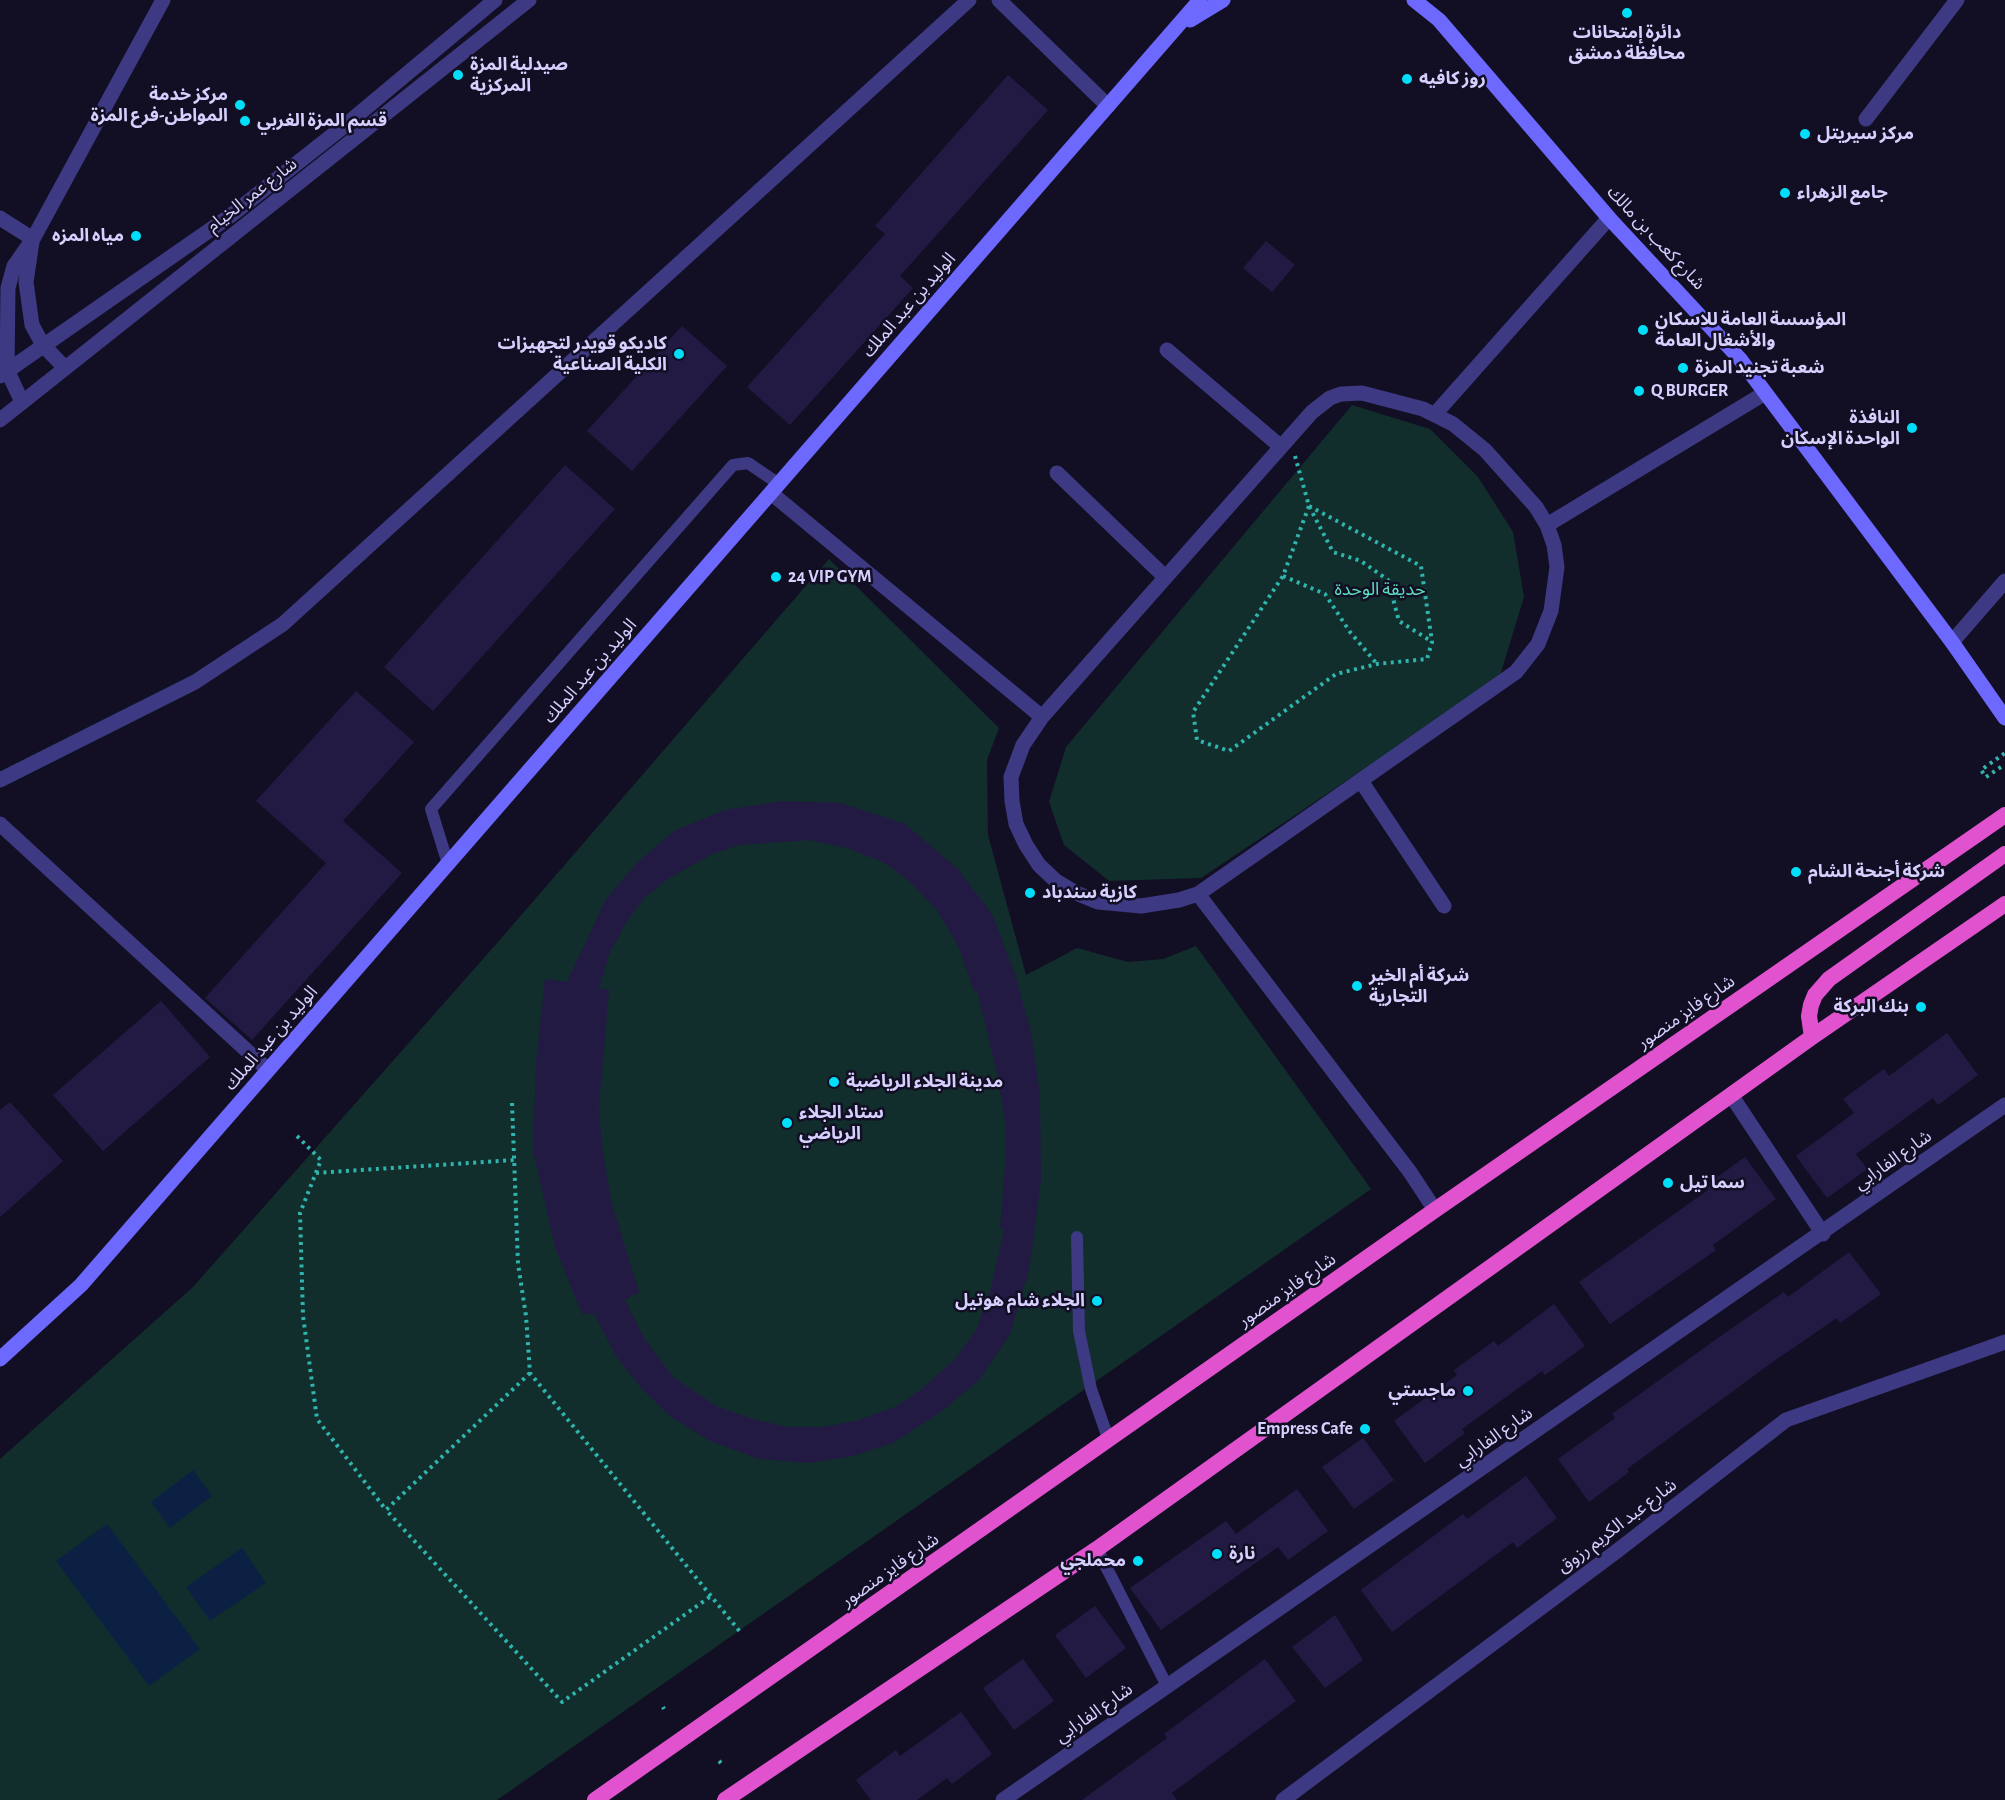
<!DOCTYPE html>
<meta charset="utf-8">
<style>
body{margin:0}
canvas{display:block;background:#120e23}
</style>
<canvas width="2005" height="1800"></canvas>
<script>
const context = document.querySelector('canvas').getContext('2d');
context.lineJoin = 'round';
function fill(path, color) { context.fillStyle = color; context.fill(path, 'evenodd'); }
const shape = rows => new Path2D(rows.map(r => 'M' + r).join(''));
function strokePath(path, color, width, dash) { context.strokeStyle = color; context.lineWidth = width; context.lineCap = dash ? 'butt' : 'round'; context.setLineDash(dash || []); context.stroke(path); }
function drawText(font, color, halo, rows, align = 'center') {
  context.font = font + ' "Alegreya Sans","Noto Sans Arabic",sans-serif'; context.lineWidth = 5; context.setLineDash([]); context.textBaseline = 'middle'; context.strokeStyle = halo; context.fillStyle = color; for (const [text, x, y, turn = 0] of rows) {
    context.save(); context.translate(x, y); context.rotate((+turn || 0) * Math.PI / 180); context.textAlign = isNaN(turn) ? turn : align; if (halo) context.strokeText(text, 0, 0); context.fillText(text, 0, 0); context.restore();
  }
}
const green = shape([
 [1352,405,1430,429,1478,477,1513,532,1524,597,1499,679,1201,878,1109,881,1064,845,1049,802,1066,747],
 [829,559,999,728,987,760,988,835,1026,975,1077,948,1128,962,1163,959,1196,946,1371,1189,497,1800,0,1800,0,1459,193,1287,498,942]
]);
const water = shape([
 [193,1470,212,1496,170,1528,151,1502],
 [107,1524,200,1649,149,1686,56,1561],
 [242,1548,266,1583,210,1621,186,1587]
]);
const building = shape([
 [1008,75,1048,110,900,276,913,288,790,425,747,387,885,234,875,226],
 [1266,241,1295,265,1272,292,1243,268],
 [682,326,727,366,632,471,587,431],
 [565,465,615,509,433,711,384,667],
 [356,691,414,742,343,821,402,873,252,1040,205,998,326,863,256,801],
 [782,801,841,803,905,824,957,868,992,914,1015,974,1031,1032,1040,1095,1041,1181,1029,1270,1010,1334,979,1380,942,1411,895,1442,853,1456,810,1463,759,1459,710,1441,670,1416,641,1388,616,1356,594,1314,582,1314,555,1247,533,1150,536,1063,545,979,567,982,606,899,638,862,674,831,725,810],
 [809,840,847,848,883,862,908,880,937,910,959,948,974,991,977,990,997,1073,1005,1121,1006,1156,1000,1229,1004,1229,990,1292,976,1330,955,1359,922,1389,897,1406,856,1421,823,1427,787,1427,756,1420,718,1407,673,1377,644,1338,625,1300,639,1292,611,1201,602,1147,599,1107,609,990,599,988,610,952,627,921,645,897,668,879,712,854,739,845],
 [161,1001,210,1057,103,1151,53,1095],
 [1947,1033,1978,1075,1938,1105,1933,1098,1856,1154,1867,1169,1827,1198,1796,1156,1854,1113,1843,1099,1884,1069,1889,1076],
 [10,1102,63,1161,0,1217,0,1110],
 [1745,1157,1776,1199,1713,1245,1716,1250,1610,1324,1579,1282,1708,1190,1705,1186],
 [1849,1252,1881,1294,1840,1323,1837,1318,1774,1361,1627,1469,1629,1472,1589,1502,1558,1459,1615,1418,1612,1414,1718,1338,1784,1292,1788,1297],
 [1554,1304,1585,1346,1545,1375,1542,1371,1462,1429,1465,1433,1425,1463,1394,1421,1457,1375,1454,1370,1494,1341,1498,1346],
 [1363,1438,1394,1480,1354,1509,1322,1467],
 [1526,1476,1557,1518,1517,1548,1513,1542,1392,1632,1361,1590,1463,1514,1467,1519],
 [1297,1489,1328,1531,1288,1560,1278,1547,1161,1630,1130,1588,1226,1521,1236,1534],
 [1095,1606,1126,1648,1086,1678,1055,1635],
 [1335,1615,1363,1660,1325,1688,1292,1647],
 [1023,1659,1054,1701,1014,1730,983,1688],
 [1265,1659,1296,1701,1172,1793,1177,1800,1082,1800,1167,1738,1164,1734],
 [961,1712,992,1754,952,1784,947,1778,917,1800,871,1800,856,1780,896,1750,900,1756]
]);
const path = shape([
 [1295,456,1309,506,1333,552,1361,561,1388,580,1399,621,1431,641],
 [1309,506,1421,566,1432,642,1427,659,1377,664,1336,674,1229,751,1197,740,1193,712,1283,576,1309,506],
 [1283,576,1325,594,1350,632,1377,664],
 [2001,767,1986,777,1981,770,2005,753],
 [512,1103,518,1264,526,1316,530,1373,741,1633],
 [297,1136,321,1160,300,1213,303,1316,317,1419,386,1510],
 [316,1173,514,1160],
 [530,1373,386,1510,562,1702,711,1596],
 [663,1707,664,1709],
 [719,1761,721,1763]
]);
const service = shape([
 [448,864,431,809,733,465,748,463,779,484],
 [1077,1237,1079,1331,1091,1389,1109,1441],
 [1097,1549,1167,1686]
]);
const minor = shape([
 [999,0,1108,106],
 [1866,119,1957,0],
 [0,218,33,239],
 [1167,350,1280,446],
 [1362,393,1423,409,1453,424,1485,450,1536,507,1547,525,1554,545,1557,567,1551,611,1538,644,1516,672,1198,894,1179,900,1141,906,1098,902,1076,893,1056,881,1039,865,1026,845,1016,824,1012,801,1011,777,1023,745,1042,717,1312,412,1330,398,1341,394,1362,393],
 [1435,414,1609,218],
 [1057,473,1165,577],
 [771,493,1042,717],
 [1547,525,1765,393],
 [1952,642,2005,581],
 [0,780,195,682,283,624,969,0],
 [1361,781,1444,906],
 [0,824,268,1070],
 [1198,894,1410,1172,1435,1210],
 [1731,1095,1823,1234],
 [1003,1800,2005,1105],
 [1283,1800,1617,1551,1786,1420,2005,1342]
]);
const tertiary = shape([
 [32,242,26,282,32,325,43,345,65,368],
 [0,376,230,216,348,123,495,0],
 [22,402,7,370,8,288,14,266,33,239,163,0],
 [0,420,529,0]
]);
const secondary = shape([
 [1414,0,1439,20,1609,218,1740,359,1952,642,2005,718],
 [1190,20,1223,0],
 [0,1359,81,1285,1200,0]
]);
const trunk = shape([
 [1812,1037,1809,1016,1811,1005,1815,995,1829,979,2005,854],
 [595,1800,1435,1210,2005,815],
 [725,1800,1097,1549,1812,1037,2005,904]
]);
const markers = [
 [1627,13,6,"#01defa"],
 [458,75,6,"#01defa"],
 [1407,79,6,"#01defa"],
 [240,105,6,"#01defa"],
 [245,121,6,"#01defa"],
 [1805,134,6,"#01defa"],
 [1785,193,6,"#01defa"],
 [136,236,6,"#01defa"],
 [1643,330,6,"#01defa"],
 [679,354,6,"#01defa"],
 [1683,368,6,"#01defa"],
 [1639,391,6,"#01defa"],
 [1912,428,6,"#01defa"],
 [776,577,6,"#01defa"],
 [1796,872,6,"#01defa"],
 [1030,893,6,"#01defa"],
 [1357,986,6,"#01defa"],
 [1921,1007,6,"#01defa"],
 [834,1082,6,"#01defa"],
 [787,1123,6,"#01defa"],
 [1668,1183,6,"#01defa"],
 [1097,1301,6,"#01defa"],
 [1468,1391,6,"#01defa"],
 [1365,1429,6,"#01defa"],
 [1217,1554,6,"#01defa"],
 [1138,1561,6,"#01defa"]
];
const poiNames = [
 ["دائرة إمتحانات",1627,33,"center"],
 ["محافظة دمشق",1627,54,"center"],
 ["صيدلية المزة",470,65],
 ["المركزية",470,86],
 ["روز كافيه",1419,79],
 ["مركز خدمة",228,95,"right"],
 ["المواطن-فرع المزة",228,116,"right"],
 ["قسم المزة الغربي",257,121],
 ["مركز سيريتل",1817,134],
 ["جامع الزهراء",1797,193],
 ["مياه المزه",124,236,"right"],
 ["المؤسسة العامة للاسكان",1655,320],
 ["والأشغال العامة",1655,341],
 ["كاديكو قويدر لتجهيزات",667,344,"right"],
 ["الكلية الصناعية",667,365,"right"],
 ["شعبة تجنيد المزة",1695,368],
 ["Q BURGER",1651,391],
 ["النافذة",1900,418,"right"],
 ["الواحدة الإسكان",1900,439,"right"],
 ["24 VIP GYM",788,577],
 ["شركة أجنحة الشام",1808,872],
 ["كازية سندباد",1042,893],
 ["شركة أم الخير",1369,976],
 ["التجارية",1369,997],
 ["بنك البركة",1909,1007,"right"],
 ["مدينة الجلاء الرياضية",846,1082],
 ["ستاد الجلاء",799,1113],
 ["الرياضي",799,1134],
 ["سما تيل",1680,1183],
 ["الجلاء شام هوتيل",1085,1301,"right"],
 ["ماجستي",1456,1391,"right"],
 ["Empress Cafe",1353,1429,"right"],
 ["نارة",1229,1554],
 ["محملجي",1126,1561,"right"]
];
const streetNames = [
 ["شارع عمر الخيام",252,195,-38],
 ["شارع كعب بن مالك",1656,238,47],
 ["الوليد بن عبد الملك",909,305,-49],
 ["الوليد بن عبد الملك",590,671,-49],
 ["شارع فايز منصور",1686,1012,-35],
 ["الوليد بن عبد الملك",271,1038,-49],
 ["شارع الفارابي",1893,1160,-35],
 ["شارع فايز منصور",1287,1290,-35],
 ["شارع الفارابي",1494,1437,-35],
 ["شارع عبد الكريم رزوق",1617,1526,-37],
 ["شارع فايز منصور",890,1570,-35],
 ["شارع الفارابي",1094,1713,-35]
];
const parkNames = [
 ["حديقة الوحدة",1380,590]
];
fill(green, '#112d2c');
fill(water, '#0c2044');
fill(building, '#231a44');
strokePath(path, '#2fb4ae', 4, [3, 4.5]);
strokePath(service, '#3d3982', 12);
strokePath(minor, '#3d3982', 15);
strokePath(tertiary, '#3d3982', 15);
strokePath(secondary, '#6d68fe', 15);
strokePath(trunk, '#e052ce', 16);
for (const [x, y, r, color] of markers) { const dot = new Path2D(); dot.arc(x, y, r, 0, 2 * Math.PI); context.fillStyle = color; context.fill(dot); strokePath(dot, '#120e23', 2); }
drawText('bold 18px', '#d6d0ff', '#120e23', poiNames, 'left');
drawText('18px', '#d6d0ff', '#120e23', streetNames);
drawText('18px', '#5cdfc0', '#120e23', parkNames);
</script>
